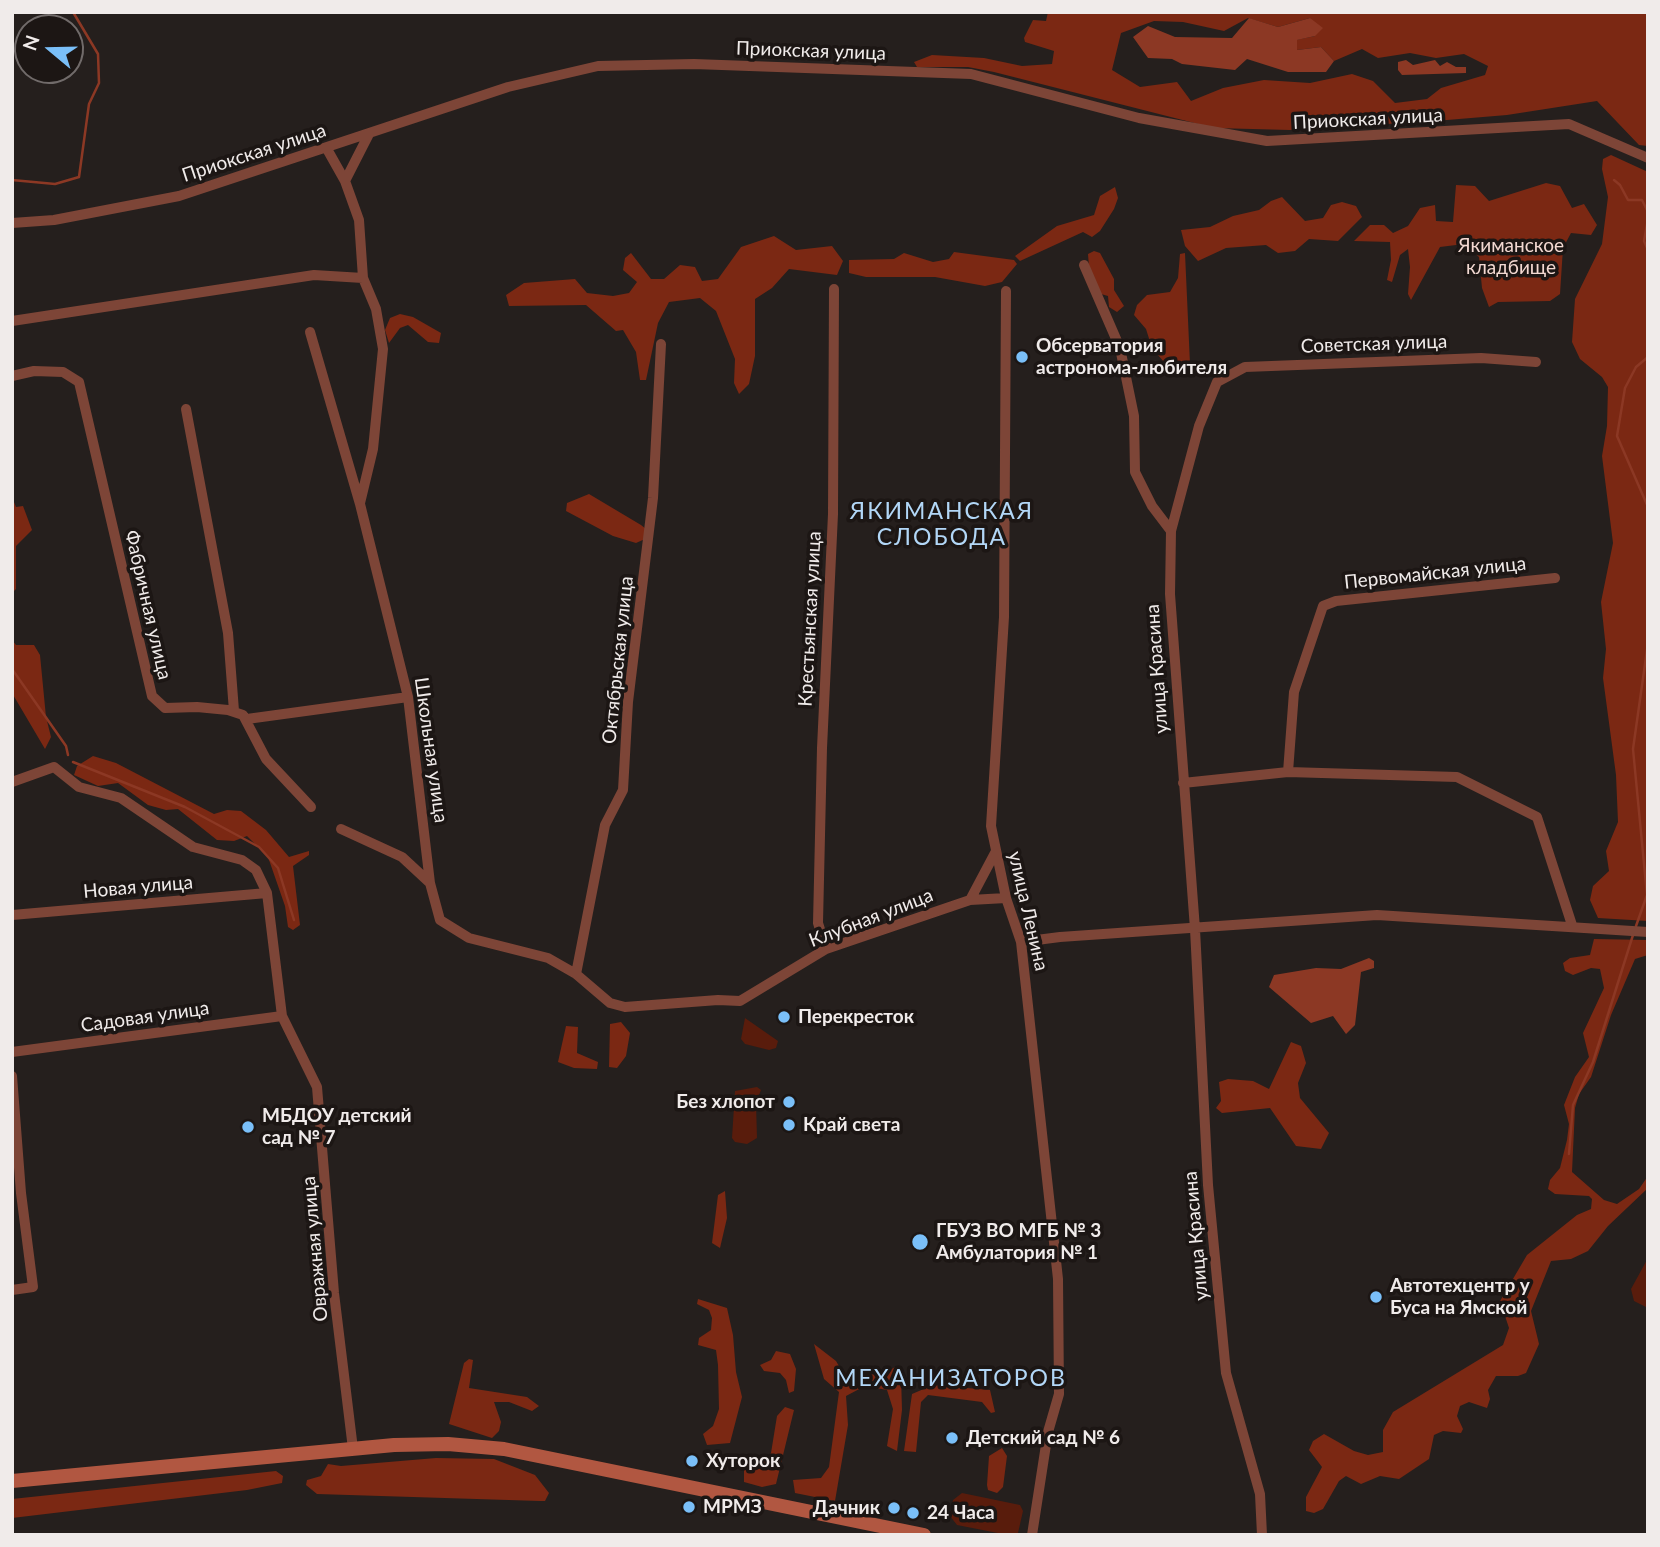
<!DOCTYPE html>
<meta charset="utf-8">
<style>
body{margin:0}
#map{position:relative;width:1660px;height:1547px;overflow:hidden;background:#251f1d;font-family:Lato,sans-serif}
canvas{display:block}
.frame{position:absolute;inset:0;border:14px solid #f0ebea;pointer-events:none}
.north{position:absolute;left:14px;top:14px;width:70px;height:70px;box-sizing:border-box;background:#1c1614;border:2px solid #716b6a;border-radius:50%;rotate:289deg;font-size:19px;font-weight:700;line-height:28px;text-align:center;color:#f0ebea}
.north::after{content:'';display:block;margin:auto;width:24px;height:32px;background:#7abff8;clip-path:polygon(50% 0,100% 100%,50% 72%,0 100%)}
</style>
<div id="map">
<canvas width="1660" height="1547"></canvas>
<div class="frame"></div>
<div class="north">N</div>
</div>
<script>
const context = document.querySelector('canvas').getContext('2d');
context.lineJoin = 'round';
function fill(path, color) { context.fillStyle = color; context.fill(path, 'evenodd'); }
const shape = rows => new Path2D(rows.map(r => 'M' + r).join(''));
function strokePath(path, color, width, dash) { context.strokeStyle = color; context.lineWidth = width; context.lineCap = dash ? 'butt' : 'round'; context.setLineDash(dash || []); context.stroke(path); }
function drawText(font, color, halo, rows, align = 'center') {
  context.font = font + ' Lato,sans-serif'; context.lineWidth = 7; context.setLineDash([]); context.textBaseline = 'middle'; context.strokeStyle = halo; context.fillStyle = color; for (const [text, x, y, turn = 0] of rows) {
    context.save(); context.translate(x, y); context.rotate((+turn || 0) * Math.PI / 180); context.textAlign = isNaN(turn) ? turn : align; if (halo) context.strokeText(text, 0, 0); context.fillText(text, 0, 0); context.restore();
  }
}
const green = shape([
 [745,1018,778,1041,776,1048,769,1050,745,1044,741,1039],
 [757,1087,761,1090,756,1103,757,1138,747,1144,735,1142,732,1138,735,1091],
 [1648,1258,1648,1306,1646,1307,1634,1301,1631,1289],
 [962,1493,1020,1505,1023,1511,1018,1533,1008,1535,957,1525,950,1516,953,1500]
]);
const forest = shape([
 [1048,12,1648,12,1648,146,1639,145,1597,101,1507,115,1435,121,1290,130,1214,128,994,72,968,67,917,67,914,62,932,55,984,58,1022,66,1052,64,1054,51,1025,42,1024,38,1033,20,1046,21],
 [1248,18,1278,27,1310,18,1315,36,1296,40,1297,50,1321,47,1334,61,1362,49,1378,58,1410,53,1436,58,1464,54,1488,66,1485,75,1441,88,1427,99,1395,103,1373,81,1352,74,1310,83,1264,80,1223,88,1191,101,1177,82,1140,87,1112,70,1121,33,1154,21,1183,22,1224,31],
 [1611,155,1648,172,1648,921,1598,918,1590,900,1593,886,1609,871,1606,851,1618,822,1616,775,1603,678,1606,649,1601,602,1613,543,1602,456,1607,426,1608,387,1602,377,1580,359,1572,342,1575,299,1602,244,1608,197,1602,169,1603,159],
 [1546,183,1560,186,1572,208,1584,204,1597,225,1591,235,1571,233,1563,248,1560,294,1550,301,1498,302,1489,307,1482,288,1479,257,1464,244,1440,247,1411,300,1408,294,1410,267,1408,249,1400,255,1392,282,1387,280,1391,260,1390,242,1354,241,1370,225,1384,225,1393,233,1408,226,1420,208,1435,205,1436,221,1453,222,1456,185,1475,186,1489,201],
 [1115,187,1118,198,1114,209,1100,231,1092,237,1083,232,1020,261,1015,256,1057,226,1094,215,1100,196],
 [1282,197,1305,221,1323,218,1331,205,1342,202,1356,206,1362,217,1338,241,1309,239,1295,251,1278,253,1266,245,1226,248,1198,261,1185,246,1181,230,1210,227,1233,216,1259,210,1271,201],
 [774,236,796,250,832,246,843,261,837,275,789,269,772,288,755,299,755,356,749,384,739,394,734,383,735,359,716,311,700,298,669,302,658,323,646,380,640,380,636,352,623,330,616,331,586,305,509,306,506,295,524,283,575,279,587,293,613,296,629,293,637,282,623,270,625,258,631,253,651,279,664,279,680,265,695,267,702,281,718,279,741,247],
 [1094,251,1100,253,1114,279,1114,290,1124,306,1117,312,1109,307,1108,296,1101,294,1089,267,1088,254],
 [954,252,1014,260,1017,264,1002,282,985,286,935,277,866,277,849,273,849,260,894,259,904,253,933,262,949,259],
 [1185,253,1190,364,1176,376,1152,348,1146,329,1134,315,1137,305,1147,295,1170,292,1178,278,1180,254],
 [400,314,413,317,441,333,439,343,428,342,408,325,400,328,389,343,385,330,390,318],
 [589,494,641,525,646,529,645,539,636,543,613,536,566,511,567,503],
 [12,497,16,507,23,506,32,530,16,546,16,589,12,593],
 [12,640,16,645,34,645,40,655,46,717,51,737,45,749,12,693],
 [93,756,116,763,214,814,227,810,241,811,266,830,289,857,309,851,309,855,293,866,300,925,293,930,288,927,285,906,268,857,247,836,234,841,217,840,178,809,166,810,148,805,118,783,98,786,74,775,77,766],
 [1594,939,1648,940,1648,955,1635,959,1611,1015,1591,1077,1579,1094,1575,1108,1572,1172,1604,1200,1617,1204,1639,1189,1648,1176,1648,1188,1608,1226,1588,1251,1571,1259,1551,1261,1531,1311,1539,1344,1526,1373,1518,1376,1496,1376,1488,1390,1490,1399,1487,1408,1469,1402,1460,1406,1457,1416,1463,1429,1461,1433,1443,1431,1434,1435,1429,1459,1399,1479,1380,1476,1361,1484,1346,1476,1339,1481,1323,1509,1314,1513,1306,1511,1306,1497,1322,1467,1309,1450,1313,1441,1324,1434,1354,1451,1368,1455,1383,1452,1383,1430,1393,1412,1503,1345,1509,1328,1500,1301,1527,1255,1577,1215,1591,1209,1592,1199,1589,1196,1555,1194,1548,1189,1550,1180,1560,1168,1567,1140,1569,1124,1564,1105,1575,1077,1589,1057,1583,1033,1604,988,1600,969,1591,968,1573,975,1565,971,1563,963,1570,958,1590,955],
 [621,1022,630,1033,626,1056,617,1068,609,1067,610,1024],
 [566,1026,578,1027,577,1053,598,1062,597,1069,574,1068,558,1062],
 [1291,1042,1301,1046,1306,1063,1298,1083,1300,1098,1329,1133,1321,1149,1296,1146,1270,1108,1222,1113,1216,1108,1221,1101,1219,1082,1228,1079,1253,1081,1269,1089],
 [725,1191,727,1218,720,1248,712,1243,718,1195],
 [698,1299,727,1308,733,1335,736,1372,742,1397,730,1443,707,1445,703,1434,713,1426,719,1409,718,1365,716,1350,698,1345,699,1338,711,1330,712,1318,709,1310,697,1304],
 [814,1344,836,1361,843,1373,882,1375,895,1367,901,1376,902,1410,897,1451,887,1446,893,1409,887,1390,865,1386,846,1396,848,1425,835,1501,795,1493,793,1480,821,1478,829,1467,839,1392,824,1379],
 [776,1351,790,1354,796,1369,794,1391,789,1393,786,1380,780,1373,764,1371,760,1365,771,1360],
 [469,1359,473,1360,469,1388,527,1397,539,1406,532,1411,509,1402,494,1402,501,1422,499,1431,492,1438,449,1424,464,1363],
 [933,1385,990,1390,995,1412,991,1413,982,1402,928,1395,921,1402,916,1452,904,1451,912,1394],
 [785,1407,794,1410,776,1484,762,1487,744,1482,744,1468,760,1466,771,1453,777,1416],
 [1002,1448,1007,1456,1003,1487,997,1493,988,1490,987,1485,989,1456],
 [436,1458,494,1459,535,1475,549,1493,545,1501,540,1501,317,1494,306,1485,307,1480,321,1476,328,1464,341,1466],
 [276,1471,283,1476,282,1483,247,1490,12,1518,12,1499]
]);
const water = shape([
 [1249,18,1278,27,1310,18,1323,28,1315,36,1297,40,1297,50,1321,47,1334,61,1326,72,1288,72,1247,59,1235,70,1182,64,1172,59,1148,58,1133,37,1148,26,1175,37,1232,38],
 [1406,60,1413,65,1435,60,1440,66,1447,62,1456,67,1466,67,1466,73,1402,75,1398,70,1398,62],
 [1369,958,1374,961,1374,968,1361,972,1355,1025,1346,1034,1333,1016,1311,1023,1269,987,1274,975,1316,968,1341,969]
]);
const stream = shape([
 [12,180,55,184,79,177,89,104,99,83,98,54,73,12],
 [1614,180,1620,185,1628,200,1642,200,1648,212],
 [1648,219,1644,241,1648,250],
 [1648,357,1636,367,1625,388,1617,436,1648,507],
 [12,669,66,746,68,755],
 [73,762,185,807,259,847,278,868,294,920],
 [1636,926,1647,895,1633,749,1648,643],
 [1569,1154,1573,1105,1593,1062,1633,935]
]);
const street = shape([
 [327,149,345,181,369,134],
 [345,181,359,220,363,278,376,309,383,349,373,449,360,503],
 [12,223,54,220,179,196,508,87,598,66,694,64,971,74,1139,118,1267,141,1569,124,1648,158],
 [1084,265,1120,348,1134,416,1135,472,1152,506,1171,531,1170,594,1195,929,1208,1185,1226,1373,1260,1494,1262,1535],
 [1006,291,1004,617,991,826,1006,898,1021,942,1058,1279,1059,1394,1048,1432,1032,1535],
 [12,321,314,275,363,278],
 [310,332,360,504,408,697,430,883,440,920,469,938,548,958,576,974,610,1003,625,1007,718,1000,740,1001,826,949,970,900],
 [12,376,34,371,63,372,79,382,152,696,165,708,197,707,228,710,243,715,266,759,311,807],
 [186,409,228,633,234,711],
 [1171,531,1199,426,1217,382,1245,367,1481,358,1536,362],
 [247,719,408,697],
 [1288,772,1294,692,1323,606,1336,601,1555,578],
 [12,782,54,767,79,787,121,798,193,847,242,860,256,870,267,893,282,1016,317,1087,334,1293,353,1449],
 [1183,783,1288,772,1457,777,1537,817,1572,925],
 [341,829,402,857,430,883],
 [996,851,970,900,1006,898],
 [12,915,267,893],
 [1021,942,1060,937,1377,915,1648,932],
 [826,949,818,923,822,748,833,514,834,289],
 [576,974,605,825,623,790,628,702,653,498,661,344],
 [12,1052,282,1016],
 [12,1076,21,1193,33,1287,12,1290]
]);
const secondary = shape([
 [12,1481,394,1445,448,1444,504,1449,924,1535]
]);
const markers = [
 [1022,357,7,"#7abff8"],
 [784,1017,7,"#7abff8"],
 [789,1102,7,"#7abff8"],
 [789,1125,7,"#7abff8"],
 [248,1127,7,"#7abff8"],
 [920,1242,9,"#7abff8"],
 [1376,1297,7,"#7abff8"],
 [952,1438,7,"#7abff8"],
 [692,1461,7,"#7abff8"],
 [689,1507,7,"#7abff8"],
 [894,1508,7,"#7abff8"],
 [913,1513,7,"#7abff8"]
];
const streetNames = [
 ["Приокская улица",811,51,2],
 ["Приокская улица",1368,119,-3],
 ["Приокская улица",254,153,-18],
 ["Советская улица",1374,344,-2],
 ["Первомайская улица",1435,573,-6],
 ["Фабричная улица",148,605,77],
 ["Крестьянская улица",810,619,-87],
 ["Октябрьская улица",618,660,-84],
 ["улица Красина",1157,669,-94],
 ["Школьная улица",431,750,82],
 ["Новая улица",138,887,-5],
 ["улица Ленина",1028,911,77],
 ["Клубная улица",871,918,-21],
 ["Садовая улица",145,1017,-8],
 ["улица Красина",1196,1236,-95],
 ["Овражная улица",315,1249,-95]
];
const parkNames = [
 ["Якиманское",1511,246],
 ["кладбище",1511,268]
];
const poiNames = [
 ["Обсерватория",1036,346],
 ["астронома-любителя",1036,368],
 ["Перекресток",798,1017],
 ["Без хлопот",775,1102,"right"],
 ["МБДОУ детский",262,1116],
 ["сад № 7",262,1138],
 ["Край света",803,1125],
 ["ГБУЗ ВО МГБ № 3",936,1231],
 ["Амбулатория № 1",936,1253],
 ["Автотехцентр у",1390,1286],
 ["Буса на Ямской",1390,1308],
 ["Детский сад № 6",966,1438],
 ["Хуторок",706,1461],
 ["МРМЗ",703,1507],
 ["Дачник",880,1508,"right"],
 ["24 Часа",927,1513]
];
const quarterNames = [
 ["ЯКИМАНСКАЯ",942,512],
 ["СЛОБОДА",942,538],
 ["МЕХАНИЗАТОРОВ",951,1379]
];
fill(green, '#591c0c');
fill(forest, '#7b2813');
fill(water, '#8c3824');
strokePath(stream, '#8c3824', 2.5);
strokePath(street, '#7d4537', 10);
strokePath(secondary, '#b15741', 14);
for (const [x, y, r, color] of markers) { const dot = new Path2D(); dot.arc(x, y, r, 0, 2 * Math.PI); context.fillStyle = color; context.fill(dot); strokePath(dot, '#1c1614', 2.5); }
drawText('19px', '#f0ebea', '#1c1614', streetNames);
drawText('19px', '#f3d9d2', '#1c1614', parkNames);
drawText('bold 19px', '#f0ebea', '#1c1614', poiNames, 'left');
context.letterSpacing = '2px';
drawText('23px', '#b2d7f7', '#1c1614', quarterNames);
context.letterSpacing = '0px';
</script>
